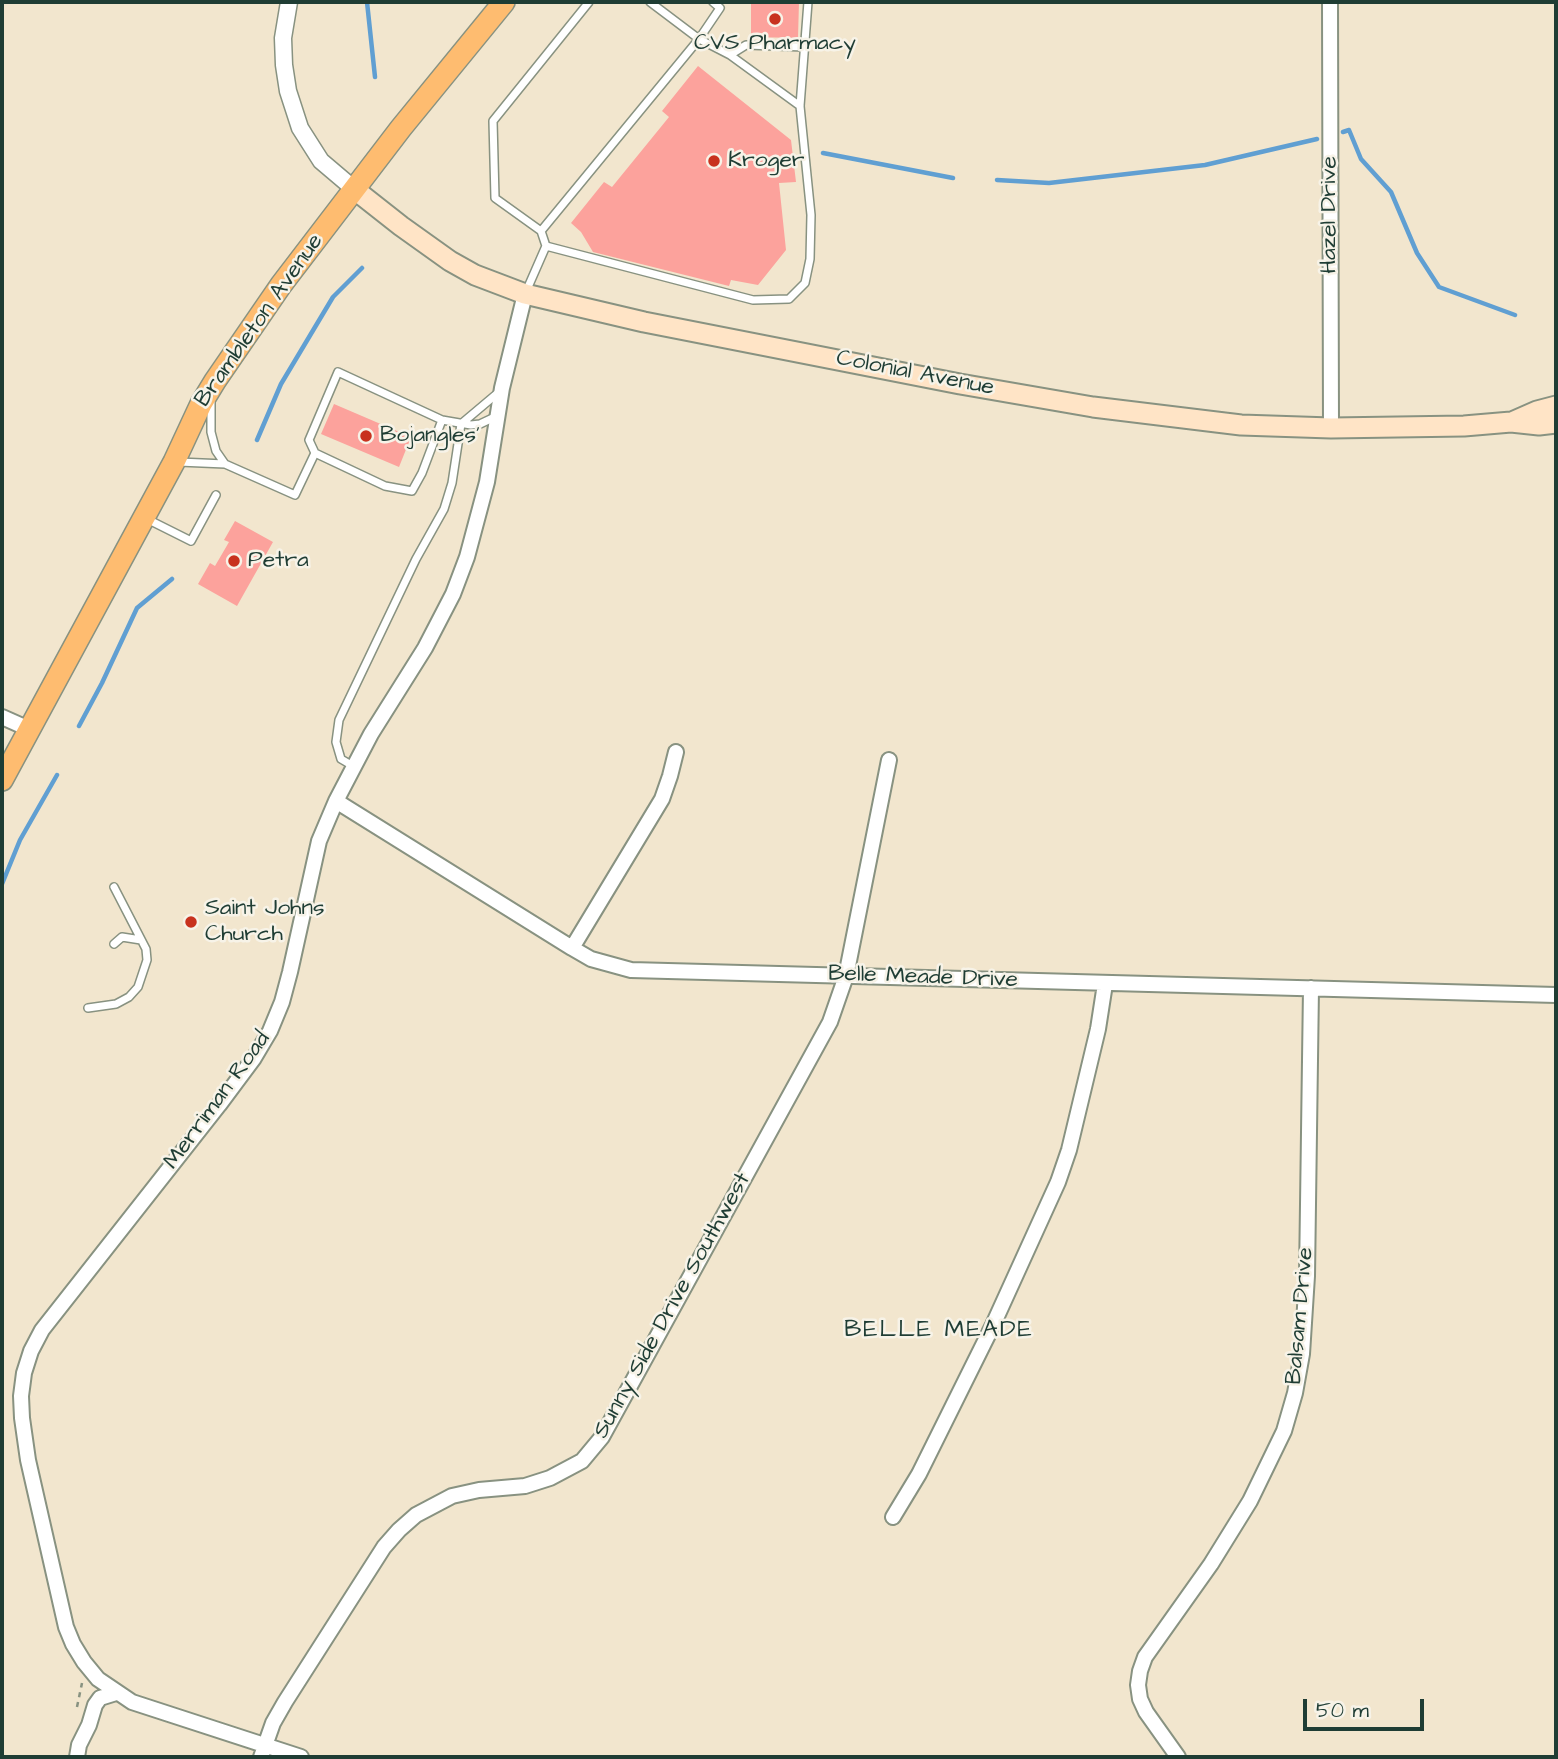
<!DOCTYPE html>
<style>
body{margin:0}
#map{position:relative;width:1558px;height:1759px;overflow:hidden;background:#f2e6ce;font-family:"Architects Daughter",sans-serif}
canvas{display:block}
.frame{position:absolute;inset:0;border:4px solid #1f3d34;pointer-events:none}
.scale{position:absolute;left:1303px;top:1699px;width:121px;height:32px;box-sizing:border-box;border:4px solid #1f3d34;border-top:0;padding-left:9px;font-size:21px;line-height:24px;white-space:nowrap;color:#1f3d34;-webkit-text-stroke:5px #f7f3e8;paint-order:stroke}
</style>
<div id="map">
<canvas width="1558" height="1759"></canvas>
<div class="frame"></div>
<div class="scale">50 m</div>
</div>
<script>
const context = document.querySelector('canvas').getContext('2d');
context.lineJoin = 'round';
const shape = rows => new Path2D(rows.map(r => 'M' + r).join(''));
function strokePath(path, color, width, dash) { context.strokeStyle = color; context.lineWidth = width; context.lineCap = dash ? 'butt' : 'round'; context.setLineDash(dash || []); context.stroke(path); }
function fill(path, color) { context.fillStyle = color; context.fill(path, 'evenodd'); }
function drawText(font, color, halo, rows, align = 'center') {
  context.font = font + ' "Architects Daughter",sans-serif'; context.lineWidth = 5; context.setLineDash([]); context.textBaseline = 'middle'; context.strokeStyle = halo; context.fillStyle = color; for (const [text, x, y, turn = 0] of rows) {
    context.save(); context.translate(x, y); context.rotate((+turn || 0) * Math.PI / 180); context.textAlign = isNaN(turn) ? turn : align; if (halo) context.strokeText(text, 0, 0); context.fillText(text, 0, 0); context.restore();
  }
}
const stream = shape([
 [367,2,375,77],
 [1343,132,1349,130,1361,159,1391,192,1417,253,1439,287,1515,315],
 [823,153,953,178],
 [997,180,1049,183,1205,165,1317,139],
 [257,440,281,384,333,297,362,268],
 [79,726,102,683,137,608,172,579],
 [2,884,20,840,57,775]
]);
const building = shape([
 [751,2,799,2,798,38,751,37],
 [698,66,791,140,796,182,779,183,786,250,758,285,731,280,729,286,593,252,581,232,571,223,604,182,612,187,669,117,662,111],
 [334,404,411,437,399,467,321,434],
 [235,521,273,542,237,606,198,584,210,563,215,566,229,542,224,540]
]);
const path = shape([
 [77,1707,82,1683]
]);
const service = shape([
 [650,2,699,39,730,55,800,106],
 [730,55,746,45,805,47],
 [541,231,699,39,720,8,713,2],
 [546,246,541,231,495,198,493,121,589,2],
 [525,294,546,246,753,300,789,299,805,283,810,259,811,215,800,106,808,2],
 [211,402,211,432,216,451,225,464],
 [315,453,385,486,412,491,422,473,442,420],
 [179,462,225,464,295,495,315,453,309,440,338,372,442,420,471,425,480,424,497,416],
 [147,519,191,541,216,495],
 [353,766,341,759,336,742,339,720,416,559,444,509,452,483,461,424,499,392],
 [114,944,122,937,141,940],
 [88,1008,116,1004,129,997,138,987,147,960,146,949,114,887]
]);
const minor = shape([
 [1330,2,1331,428],
 [2,717,29,729],
 [336,801,572,948,591,959,631,970,1556,995],
 [572,948,662,799,670,776,676,752],
 [893,1517,919,1474,993,1325,1058,1182,1069,1150,1098,1029,1105,984],
 [77,1757,79,1745,89,1725,95,1705,100,1698,116,1693],
 [261,1757,273,1723,285,1702,384,1547,399,1530,416,1515,452,1496,479,1490,525,1486,550,1478,582,1461,602,1437,830,1022,846,976,889,760],
 [301,1757,132,1702,98,1679,84,1662,73,1644,66,1627,28,1460,22,1418,21,1396,24,1373,31,1351,42,1330,219,1105,254,1058,270,1031,282,1002,290,972,319,841,336,801,371,734,425,648,453,594,467,557,487,482,502,388,525,294],
 [1178,1757,1146,1712,1140,1699,1138,1685,1140,1671,1145,1657,1211,1564,1250,1501,1284,1431,1295,1393,1302,1354,1307,1276,1311,988]
]);
const tertiary = shape([
 [289,2,283,38,284,65,288,91,300,128,321,161,354,189]
]);
const secondary = shape([
 [354,189,401,226,450,261,475,275,525,294,644,322,960,384,1093,407,1241,425,1331,428,1464,426,1511,422,1539,425,1556,423],
 [1512,422,1537,411,1556,406]
]);
const primary = shape([
 [2,780,174,462,201,404,215,381,281,285,401,128,504,2]
]);
const markers = [
 [775,19,7,"#c8321e"],
 [714,161,7,"#c8321e"],
 [366,436,7,"#c8321e"],
 [234,561,7,"#c8321e"],
 [191,922,7,"#c8321e"]
];
const poiNames = [
 ["CVS Pharmacy",775,44,"center"],
 ["Kroger",728,161],
 ["Bojangles'",380,436],
 ["Petra",248,561],
 ["Saint Johns",205,909],
 ["Church",205,935]
];
const streetNames = [
 ["Hazel Drive",1330,215,-90],
 ["Brambleton Avenue",260,321,-55],
 ["Colonial Avenue",915,374,11],
 ["Belle Meade Drive",923,978,2],
 ["Merriman Road",218,1101,-54],
 ["Sunny Side Drive Southwest",673,1306,-61],
 ["Balsam Drive",1301,1316,-85]
];
const neighbourhoodNames = [
 ["BELLE MEADE",939,1331]
];
strokePath(stream, '#609fd2', 4.5);
fill(building, '#fca29c');
strokePath(service, '#889281', 10);
strokePath(minor, '#889281', 18);
strokePath(tertiary, '#889281', 19);
strokePath(secondary, '#889281', 23);
strokePath(primary, '#889281', 24);
strokePath(path, '#889281', 2.5, [5, 5]);
strokePath(service, '#fff', 7);
strokePath(minor, '#fff', 14);
strokePath(tertiary, '#fff', 16);
strokePath(secondary, '#ffe4c6', 19);
strokePath(primary, '#febc70', 21);
for (const [x, y, r, color] of markers) { const dot = new Path2D(); dot.arc(x, y, r, 0, 2 * Math.PI); context.fillStyle = color; context.fill(dot); strokePath(dot, '#f7f3e8', 2.5); }
drawText('23px', '#1f3d34', '#f7f3e8', poiNames, 'left');
drawText('23px', '#1f3d34', '#f7f3e8', streetNames);
context.letterSpacing = '2px';
drawText('24px', '#1f3d34', '#f7f3e8', neighbourhoodNames);
context.letterSpacing = '0px';
</script>
